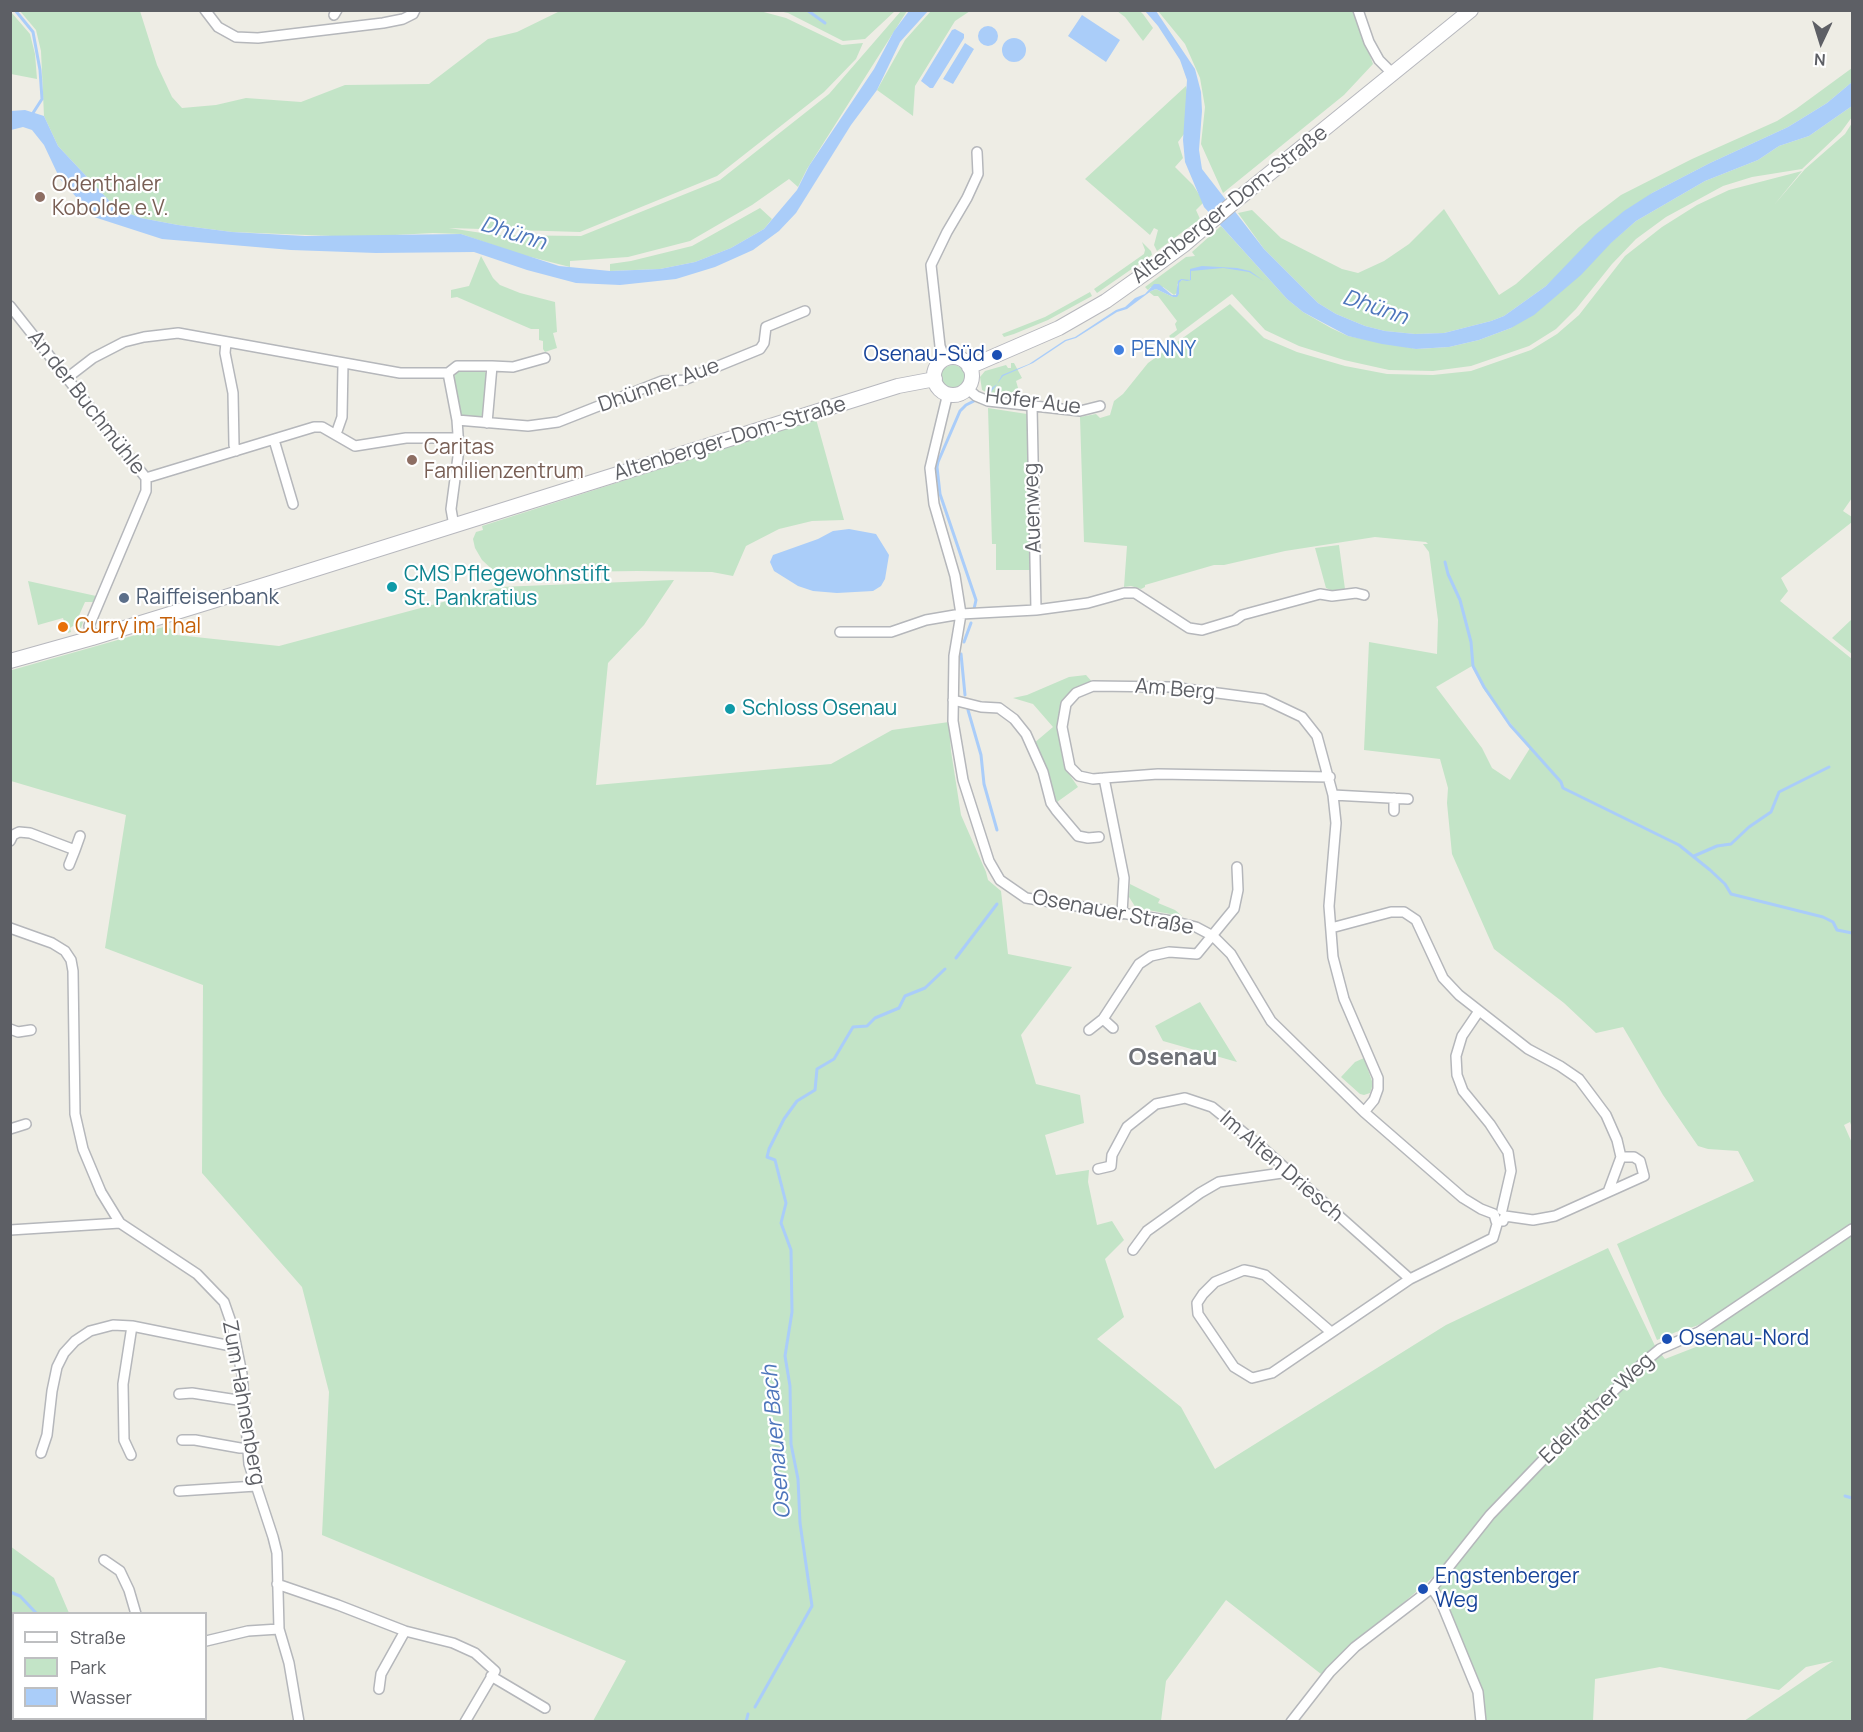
<!DOCTYPE html>
<meta charset="utf-8">
<style>
body{margin:0}
#map{position:relative;width:1863px;height:1732px;overflow:hidden;background:#eeede5;font-family:Manrope,sans-serif}
canvas{display:block}
.frame{position:absolute;inset:0;border:12px solid #5d5f65;pointer-events:none}
.legend{position:absolute;left:12px;top:1612px;width:195px;height:108px;box-sizing:border-box;background:#fff;border:2px solid #bebfc1;margin:0;padding:8px 10px;list-style:none;font-size:18px;color:#5d5f65}
.legend li{display:flex;align-items:center;gap:12px;height:30px}
.legend b{width:30px;border:2px solid #bebfc1}
.north{position:absolute;left:1791px;top:12px;width:60px;height:60px;-webkit-text-stroke:4px #fff;paint-order:stroke;rotate:184deg;font-size:16px;font-weight:700;line-height:24px;text-align:center;color:#5d5f65}
.north::after{content:'';display:block;margin:auto;width:21px;height:27px;background:#5d5f65;clip-path:polygon(50% 0,100% 100%,50% 72%,0 100%)}
</style>
<div id="map">
<canvas width="1863" height="1732"></canvas>
<div class="frame"></div>
<ul class="legend">
<li><b style="height:8px;background:#fff"></b>Straße</li>
<li><b style="height:16px;background:#c3e4c7"></b>Park</li>
<li><b style="height:16px;background:#aacdf9"></b>Wasser</li>
</ul>
<div class="north">N</div>
</div>
<script>
const context = document.querySelector('canvas').getContext('2d');
context.lineJoin = 'round';
function fill(path, color) { context.fillStyle = color; context.fill(path, 'evenodd'); }
const shape = rows => new Path2D(rows.map(r => 'M' + r).join(''));
function strokePath(path, color, width, dash) { context.strokeStyle = color; context.lineWidth = width; context.lineCap = dash ? 'butt' : 'round'; context.setLineDash(dash || []); context.stroke(path); }
function drawText(font, color, halo, rows, align = 'center') {
  context.font = font + ' Manrope,sans-serif'; context.lineWidth = 4.5; context.setLineDash([]); context.textBaseline = 'middle'; context.strokeStyle = halo; context.fillStyle = color; for (const [text, x, y, turn = 0] of rows) {
    context.save(); context.translate(x, y); context.rotate((+turn || 0) * Math.PI / 180); context.textAlign = isNaN(turn) ? turn : align; if (halo) context.strokeText(text, 0, 0); context.fillText(text, 0, 0); context.restore();
  }
}
const green = shape([
 [20,11,140,11,157,65,172,97,182,108,216,105,246,98,301,102,345,85,429,84,488,39,517,32,560,11,760,11,786,18,842,45,863,43,856,59,824,92,717,176,580,232,449,228,495,235,581,236,720,180,829,94,901,11,907,11,807,169,798,187,789,179,752,205,690,241,628,257,570,261,570,267,519,254,461,234,433,233,357,237,232,232,178,225,141,218,117,209,58,146,44,116,41,51,36,30],
 [779,11,895,10,895,11,865,39,843,41,788,13],
 [931,11,970,11,955,21,915,86,913,116,877,90,905,40],
 [1117,11,1140,11,1143,14,1153,28,1143,41,1125,17],
 [1158,11,1354,11,1373,64,1344,95,1223,193,1201,144,1205,107,1200,78,1185,44],
 [11,12,30,34,35,54,37,79,11,74],
 [1852,68,1852,82,1827,103,1788,127,1710,163,1652,193,1546,286,1504,316,1491,321,1444,333,1415,334,1385,331,1365,326,1336,314,1318,303,1264,249,1238,213,1252,210,1281,238,1342,269,1358,273,1384,261,1409,244,1444,209,1499,295,1516,284,1579,227,1621,195,1692,159,1777,121,1796,109],
 [1186,86,1190,103,1187,130,1178,142,1183,158,1175,167,1193,185,1204,202,1196,210,1200,219,1157,251,1154,245,1158,230,1154,228,1150,235,1085,179],
 [1852,106,1852,117,1841,132,1802,169,1752,177,1723,186,1666,217,1636,239,1612,264,1576,309,1556,329,1529,346,1471,366,1433,371,1389,370,1344,360,1299,346,1265,330,1232,294,1172,339,1169,336,1177,330,1175,324,1177,321,1158,296,1154,296,1149,292,1156,289,1173,297,1179,294,1178,283,1182,280,1181,279,1177,285,1178,292,1174,295,1163,287,1151,287,1148,290,1145,287,1186,257,1195,256,1192,252,1221,226,1287,299,1303,312,1331,328,1348,336,1417,349,1449,347,1479,340,1511,328,1636,221,1705,181,1758,160,1779,146,1809,136],
 [1852,123,1852,498,1843,511,1852,517,1852,522,1781,578,1788,591,1780,601,1852,659,1852,1128,1850,1122,1844,1125,1852,1143,1852,1225,1712,1318,1696,1326,1676,1332,1657,1340,1617,1244,1754,1181,1738,1151,1708,1149,1698,1146,1663,1095,1623,1027,1596,1033,1564,1003,1494,949,1452,854,1447,803,1448,788,1440,759,1364,750,1369,642,1437,654,1438,620,1429,552,1423,544,1428,544,1426,542,1375,537,1285,551,1224,565,1214,565,1145,585,1145,587,1141,589,1131,586,1124,587,1127,546,1084,542,1080,417,1096,414,1100,418,1110,415,1114,401,1123,394,1148,363,1230,304,1264,338,1297,352,1345,366,1387,374,1433,375,1471,371,1531,350,1557,334,1579,315,1625,256,1662,227,1697,205,1729,190,1802,171,1774,205,1805,169,1845,134],
 [1472,666,1485,691,1530,748,1510,780,1492,768,1482,748,1436,687],
 [760,208,772,219,764,229,731,248,695,262,660,269,610,271,610,264,631,261,692,246],
 [1142,242,1151,251,1152,255,1097,293,1094,289,1144,254,1145,250],
 [481,256,493,278,500,285,520,293,555,302,557,332,553,333,557,348,545,352,543,349,543,341,539,340,539,329,531,329,457,297,451,298,451,290,469,286],
 [1090,292,1092,296,1048,320,1014,334,1004,337,1002,334,1045,317],
 [1011,363,1014,363,1022,378,1016,381,1021,398,996,397,982,390,980,377,985,371,1006,365,1008,368,1011,368],
 '941 377a12 12 0 1 1 24 0a12 12 0 1 1-24 0Z',
 [482,369,487,374,484,415,478,417,463,416,458,410,454,372,456,370],
 [988,408,1027,414,1030,570,996,570,996,544,992,544],
 [816,419,844,520,812,521,779,529,746,546,733,576,712,572,637,571,496,573,482,560,475,548,473,539,476,532,483,530,482,526],
 [1339,545,1345,589,1333,591,1326,588,1315,548],
 [674,580,644,625,608,663,596,785,831,764,892,730,949,722,951,751,961,815,986,872,988,880,1001,891,1008,954,1072,967,1021,1035,1036,1084,1080,1095,1084,1123,1045,1135,1056,1175,1089,1170,1088,1182,1097,1225,1112,1221,1124,1240,1105,1259,1124,1317,1097,1339,1181,1407,1215,1469,1446,1325,1608,1248,1656,1348,1665,1359,1701,1345,1698,1339,1852,1234,1852,1721,1744,1721,1833,1661,1806,1667,1779,1690,1660,1667,1595,1679,1593,1721,1485,1721,1482,1691,1432,1578,1321,1674,1226,1600,1166,1681,1161,1721,593,1721,626,1661,322,1535,329,1392,302,1287,202,1173,203,985,105,948,126,815,11,781,10,676,12,670,167,626,177,635,279,646,499,587],
 [28,581,96,596,93,602,85,602,77,620,83,622,81,628,73,626,70,628,71,632,68,633,63,618,38,625],
 [1852,619,1852,654,1832,638],
 [1086,675,1094,684,1064,701,1059,713,1058,729,1063,762,1067,771,1078,787,1057,802,1033,744,1053,727,1033,704,1013,698,1027,695,1069,677],
 [1130,884,1160,899,1158,903,1175,910,1182,916,1136,908,1129,897],
 [1200,1002,1237,1062,1163,1041,1155,1026],
 [1364,1058,1373,1084,1370,1093,1364,1095,1360,1094,1341,1077,1355,1062],
 [10,1546,54,1578,69,1613,14,1614,13,1671,10,1669]
]);
const water = shape([
 [909,11,928,11,900,42,877,90,851,125,796,213,779,231,753,250,715,267,676,279,620,285,576,283,527,270,474,252,376,253,291,250,162,239,94,217,60,179,44,145,32,130,23,127,11,130,11,111,25,110,44,116,58,146,117,209,141,218,178,225,232,232,305,236,461,234,559,266,610,271,660,269,695,262,731,248,764,229,797,190,809,166,874,69,894,31],
 [1145,11,1156,11,1195,69,1201,92,1202,111,1199,150,1202,169,1264,249,1318,303,1336,314,1365,326,1385,331,1415,334,1444,333,1491,321,1504,316,1546,286,1595,235,1624,211,1652,193,1710,163,1788,127,1827,103,1852,82,1852,106,1809,136,1779,146,1758,160,1705,181,1636,221,1611,243,1581,275,1534,315,1511,328,1479,340,1449,347,1416,349,1382,344,1348,336,1303,312,1287,299,1204,207,1185,162,1183,140,1187,80,1180,60,1158,26],
 [1082,15,1120,40,1106,62,1068,36],
 '978 36a10 10 0 1 1 20 0a10 10 0 1 1-20 0Z',
 [955,29,964,34,964,38,933,88,930,88,921,81,952,30],
 '1002 50a12 12 0 1 1 24 0a12 12 0 1 1-24 0Z',
 [965,43,974,49,953,84,943,79],
 [1202,266,1237,268,1250,271,1264,281,1249,272,1223,268,1191,271,1191,280,1187,281,1182,280,1179,283,1179,294,1177,297,1173,297,1156,289,1151,291,1127,309,1117,312,1076,338,1066,341,1033,363,1003,376,991,392,988,391,997,384,1002,375,1029,364,1065,340,1075,337,1116,310,1125,307,1135,298,1145,294,1154,284,1159,284,1172,295,1176,295,1178,281,1181,279,1190,280,1190,269],
 [849,529,876,534,889,555,885,579,881,586,873,591,837,593,813,591,798,586,774,571,770,562,773,555,818,539,833,531]
]);
const stream = shape([
 [15,10,33,32,40,70,42,99,33,113],
 [807,10,825,23],
 [974,401,966,405,960,411,938,462,937,467,940,494,976,600,974,609],
 [1445,562,1448,574,1460,600,1471,642,1473,666,1484,687,1510,725,1561,782,1563,788,1679,845,1710,870,1725,884,1731,894,1823,917,1833,922,1837,930,1852,933],
 [964,642,971,623],
 [961,654,965,695],
 [968,710,981,755,984,784,997,830],
 [1694,856,1717,846,1731,844,1749,827,1771,812,1779,792,1829,767],
 [956,958,997,904],
 [1845,1496,1852,1498],
 [10,1592,20,1596,37,1614],
 [755,1707,812,1606,800,1523,798,1479,791,1444,790,1386,785,1356,792,1312,791,1250,781,1223,786,1203,775,1160,767,1157,769,1149,784,1119,797,1101,815,1090,817,1069,834,1059,853,1027,867,1026,875,1018,899,1008,905,996,925,988,945,969],
 [746,1722,748,1714]
]);
const minor = shape([
 [205,10,218,27,236,37,258,38,383,23,403,19,413,14,415,10],
 [1358,10,1369,42,1379,60,1393,74],
 [334,15,337,10],
 [10,306,146,478,146,491,89,626,92,638],
 [226,342,225,353,233,393,234,445,236,451],
 [945,359,940,346,931,265,947,232,967,198,978,174,977,152],
 [448,373,457,420,459,449,451,509,454,526],
 [448,373,457,366,492,366],
 [67,378,93,358,124,342,144,337,178,333,400,373,448,373],
 [968,389,976,396,988,401,1080,411,1100,406],
 [948,393,930,468,934,504,955,576,961,614,954,656,953,721,963,780,989,861,1000,880,1026,898,1172,921,1196,927,1213,936,1231,954,1271,1021,1364,1112,1463,1198,1481,1209,1494,1214,1496,1221,1503,1221,1505,1216,1533,1220,1555,1216,1644,1176,1640,1161,1634,1157,1621,1157],
 [1032,406,1036,610],
 [457,420,528,426,558,422,662,381,684,380,760,349,764,343,766,327,805,311],
 [487,423,492,366,513,367,545,358],
 [336,434,342,417,343,364],
 [274,440,293,504],
 [146,478,314,427,322,427,355,446,406,438,458,438],
 [840,632,891,632,926,620,961,614,1036,610,1088,603,1124,593,1135,593,1189,628,1202,630,1235,620,1242,615,1320,594,1332,596,1356,593,1364,595],
 [953,700,981,707,999,708,1014,719,1026,734,1043,772,1051,803,1056,810,1078,836,1088,838,1099,837],
 [1104,778,1093,779,1079,776,1070,767,1062,727,1066,704,1076,693,1093,686,1171,687,1264,699,1302,717,1317,736,1333,795,1336,823,1329,906,1333,957,1344,999,1378,1078,1378,1089,1374,1100,1364,1112],
 [1333,795,1408,799],
 [1394,811,1394,798],
 [10,841,13,835,19,832,30,833,75,850,69,865],
 [75,850,80,836],
 [1122,914,1124,878,1104,778,1158,774,1330,777],
 [10,928,52,943,65,951,71,960,73,971,75,1114,83,1149,101,1192,120,1223,197,1274,224,1302,232,1325,242,1374,249,1464,273,1537,277,1553,279,1629,289,1663,299,1722],
 [1331,928,1391,912,1404,912,1416,920,1443,978,1459,995,1528,1049,1560,1066,1579,1079,1606,1115,1617,1140,1621,1157],
 [1479,1011,1462,1036,1456,1056,1457,1075,1463,1091,1490,1124,1508,1152,1511,1171,1502,1210],
 [1103,1019,1113,1028],
 [10,1029,18,1032,31,1030],
 [1089,1030,1103,1019,1139,964,1151,956,1169,952,1197,954,1234,909,1238,890,1237,867],
 [10,1129,26,1124],
 [1098,1169,1111,1166,1112,1155,1127,1127,1156,1104,1185,1098,1212,1107,1265,1150,1410,1279],
 [1608,1192,1621,1157],
 [10,1230,120,1223],
 [1133,1250,1147,1231,1200,1193,1219,1182,1289,1172],
 [1331,1332,1265,1275,1254,1272,1244,1270,1215,1282,1203,1294,1197,1303,1198,1314,1234,1367,1252,1378,1272,1373,1410,1279,1493,1238,1498,1221],
 [179,1394,192,1393,244,1401],
 [182,1440,195,1440,240,1448,247,1448],
 [41,1453,47,1435,52,1391,57,1367,64,1353,75,1341,90,1331,113,1325,132,1326,236,1347],
 [131,1455,124,1440,123,1384,132,1326],
 [179,1491,256,1486],
 [104,1560,120,1571,129,1590,136,1614],
 [277,1584,338,1605,405,1631,453,1643,475,1653,495,1671,465,1722],
 [1432,1588,1441,1602,1473,1680,1478,1692,1481,1722],
 [206,1641,248,1631,279,1629],
 [491,1676,545,1708],
 [379,1689,381,1674,405,1631],
 [94,1718,98,1722],
 [1291,1722,1330,1672,1355,1647,1432,1588,1490,1515,1566,1436,1643,1363,1660,1349,1699,1332,1852,1229]
]);
const secondary = shape([
 '934 376a19 19 0 1 1 38 0a19 19 0 1 1-38 0Z',
 [969,367,1059,328,1106,301,1151,269,1185,244,1238,199,1471,10],
 [10,661,92,638,271,583,898,386,935,379]
]);
const markers = [
 [40,197,6,"#8d6e63"],
 [1119,350,6,"#3f7fe0"],
 [997,355,6,"#1a4fb4"],
 [412,460,6,"#8d6e63"],
 [392,587,6,"#0f9aa8"],
 [124,598,6,"#5c6f8a"],
 [63,627,6,"#e8710a"],
 [730,709,6,"#0f9aa8"],
 [1667,1339,6,"#1a4fb4"],
 [1423,1589,6,"#1a4fb4"]
];
const educationNames = [
 ["Odenthaler",52,185],
 ["Kobolde e.V.",52,209],
 ["Caritas",424,448],
 ["Familienzentrum",424,472]
];
const streetNames = [
 ["Altenberger-Dom-Straße",1230,205,-38],
 ["Dhünner Aue",659,386,-19],
 ["Hofer Aue",1033,402,7],
 ["An der Buchmühle",86,403,52],
 ["Altenberger-Dom-Straße",730,439,-17],
 ["Auenweg",1033,508,-92],
 ["Am Berg",1175,690,5],
 ["Osenauer Straße",1113,913,11],
 ["Im Alten Driesch",1281,1167,41],
 ["Zum Hahnenberg",243,1403,80],
 ["Edelrather Weg",1597,1409,-44]
];
const shopNames = [
 ["PENNY",1131,350]
];
const transitNames = [
 ["Osenau-Süd",985,355,"right"],
 ["Osenau-Nord",1679,1339],
 ["Engstenberger",1435,1577],
 ["Weg",1435,1601]
];
const cultureNames = [
 ["CMS Pflegewohnstift",404,575],
 ["St. Pankratius",404,599],
 ["Schloss Osenau",742,709]
];
const serviceNames = [
 ["Raiffeisenbank",136,598]
];
const foodNames = [
 ["Curry im Thal",75,627]
];
const waterNames = [
 ["Dhünn",513,234,17],
 ["Dhünn",1375,308,19],
 ["Osenauer Bach",777,1442,-95]
];
const quarterNames = [
 ["Osenau",1173,1058]
];
fill(green, '#c3e4c7');
fill(water, '#aacdf9');
strokePath(stream, '#aacdf9', 3);
strokePath(minor, '#b5b7bb', 12);
strokePath(secondary, '#b7b8be', 16);
strokePath(minor, '#fff', 9);
strokePath(secondary, '#fff', 14);
for (const [x, y, r, color] of markers) { const dot = new Path2D(); dot.arc(x, y, r, 0, 2 * Math.PI); context.fillStyle = color; context.fill(dot); strokePath(dot, '#fff', 2); }
drawText('21px', '#785e54', '#fff', educationNames, 'left');
drawText('21px', '#5d5f65', '#fff', streetNames);
drawText('21px', '#366cbe', '#fff', shopNames, 'left');
drawText('21px', '#164399', '#fff', transitNames, 'left');
drawText('21px', '#0d838f', '#fff', cultureNames, 'left');
drawText('21px', '#4e5e75', '#fff', serviceNames, 'left');
drawText('21px', '#c56008', '#fff', foodNames, 'left');
drawText('italic 22px', '#4e76bc', '#fff', waterNames);
drawText('bold 24px', '#6e7177', '#fff', quarterNames);
</script>
